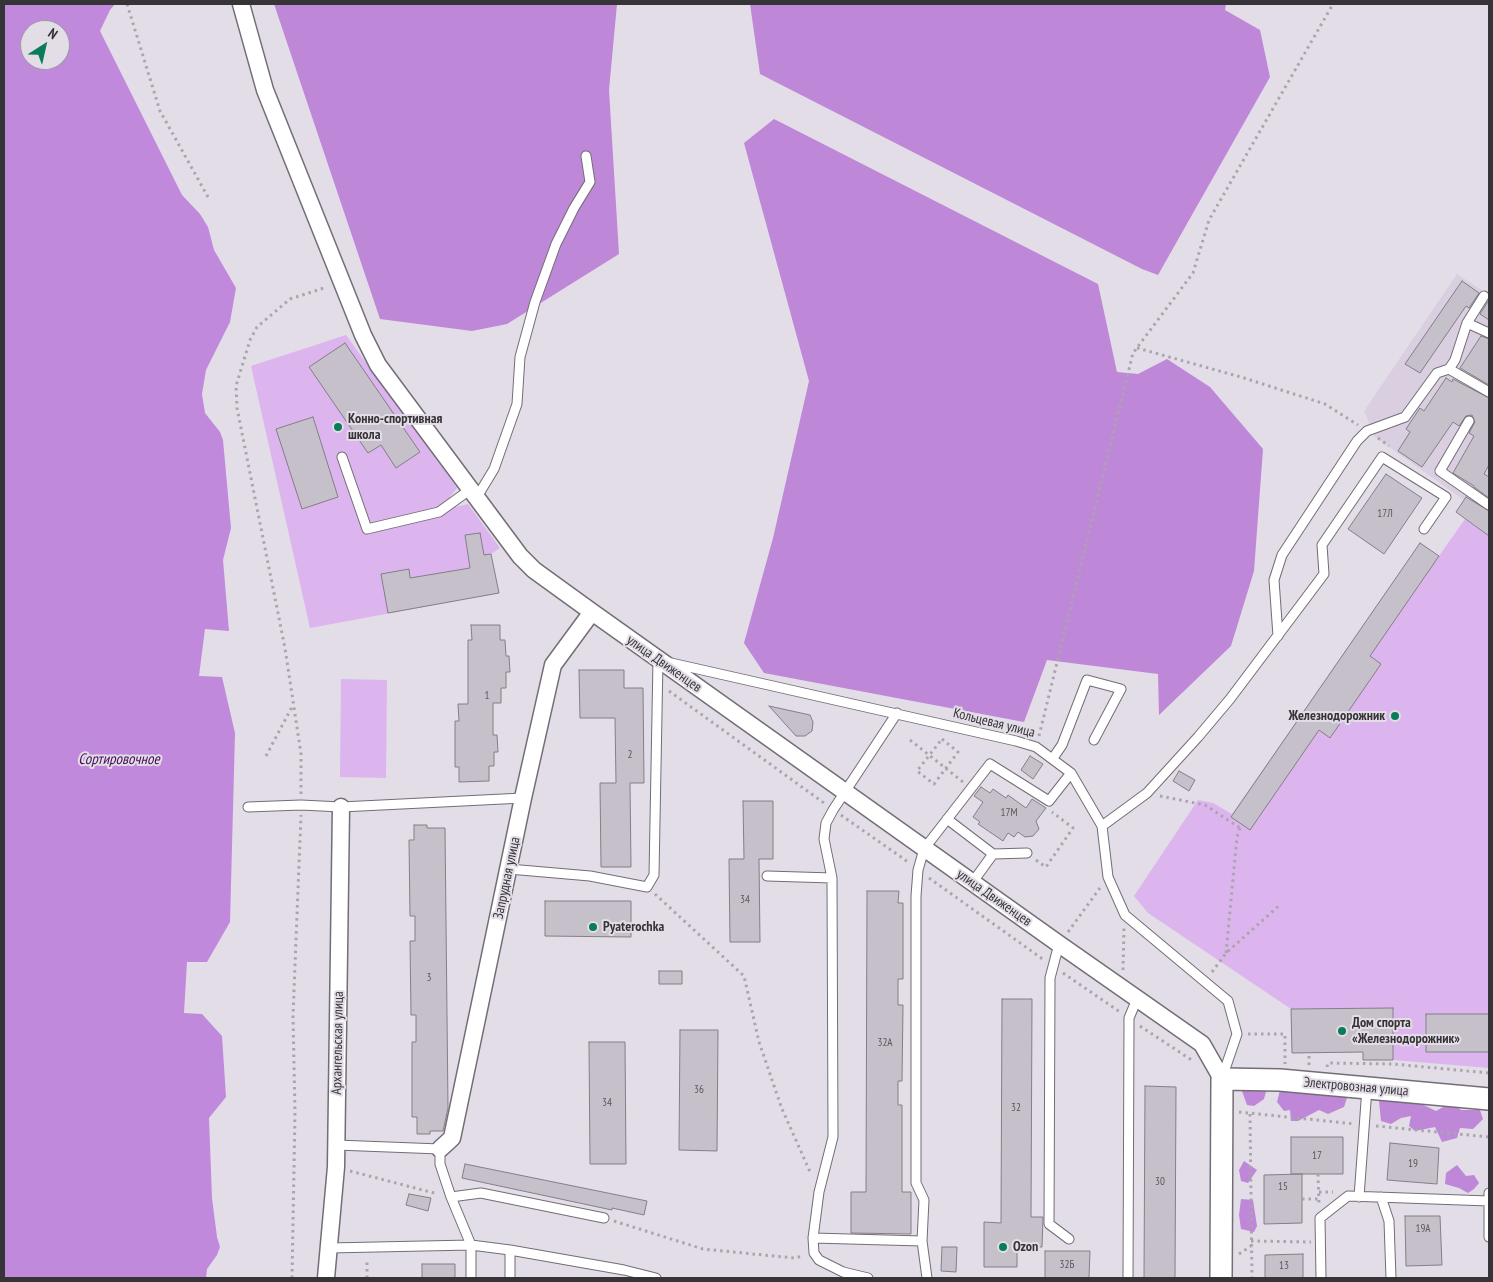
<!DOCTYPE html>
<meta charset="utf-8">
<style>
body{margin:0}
#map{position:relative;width:1493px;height:1282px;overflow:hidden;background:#e3dde7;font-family:"PT Sans Narrow",sans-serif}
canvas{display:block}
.frame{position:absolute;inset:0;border:5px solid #373438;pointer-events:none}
.north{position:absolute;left:20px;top:20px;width:50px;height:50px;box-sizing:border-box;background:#e3dde7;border:1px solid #9e99a1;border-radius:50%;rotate:35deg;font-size:14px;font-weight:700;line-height:20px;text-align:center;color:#373438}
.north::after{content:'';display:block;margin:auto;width:18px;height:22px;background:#097c59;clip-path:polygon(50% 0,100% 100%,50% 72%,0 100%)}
</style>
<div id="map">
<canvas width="1493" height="1282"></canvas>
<div class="frame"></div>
<div class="north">N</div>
</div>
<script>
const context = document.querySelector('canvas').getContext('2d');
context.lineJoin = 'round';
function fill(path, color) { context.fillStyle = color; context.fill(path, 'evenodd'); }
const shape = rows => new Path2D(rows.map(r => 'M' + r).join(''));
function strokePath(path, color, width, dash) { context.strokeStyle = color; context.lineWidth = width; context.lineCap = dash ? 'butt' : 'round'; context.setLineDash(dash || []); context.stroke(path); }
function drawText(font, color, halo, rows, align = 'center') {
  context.font = font + ' "PT Sans Narrow",sans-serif'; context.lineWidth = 4; context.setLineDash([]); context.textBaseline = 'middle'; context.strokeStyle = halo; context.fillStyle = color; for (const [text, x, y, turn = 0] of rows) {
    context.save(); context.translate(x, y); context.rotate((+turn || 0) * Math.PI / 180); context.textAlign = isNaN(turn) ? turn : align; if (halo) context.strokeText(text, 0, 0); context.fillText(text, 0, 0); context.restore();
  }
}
const built = shape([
 [1457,274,1489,295,1489,536,1456,512,1464,500,1375,437,1364,411]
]);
const green = shape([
 [346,335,457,488,450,497,456,507,468,504,500,548,491,554,499,593,310,628,251,366],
 [1465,519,1489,536,1489,1068,1393,1060,1363,1060,1363,1052,1292,1053,1291,1009,1148,913,1134,896,1198,800,1213,803,1232,814,1420,543,1439,556],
 [341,679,387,680,386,778,340,777]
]);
const forest = shape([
 [274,4,617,4,609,90,619,254,507,324,472,331,380,319],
 [750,4,1226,4,1225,10,1260,30,1270,77,1158,275,1142,269,760,74],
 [774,119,1098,284,1117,372,1138,374,1167,359,1210,387,1263,449,1254,571,1231,646,1159,715,1158,674,1047,660,1024,722,764,673,744,643,773,538,809,381,744,143],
 [1250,1080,1267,1088,1264,1099,1254,1106,1247,1105,1242,1091],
 [1280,1090,1337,1092,1347,1098,1344,1107,1328,1114,1319,1110,1298,1121,1291,1121,1290,1110,1284,1111,1277,1102],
 [1409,1098,1436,1111,1452,1102,1461,1110,1480,1110,1483,1119,1473,1129,1460,1128,1457,1138,1442,1142,1435,1127,1415,1131,1409,1126,1411,1116,1401,1118,1391,1124,1381,1121,1379,1101],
 [1244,1161,1257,1170,1248,1183,1241,1181,1239,1170],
 [1457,1165,1466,1176,1474,1175,1479,1183,1474,1189,1468,1193,1459,1188,1445,1184,1446,1173],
 [1241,1199,1253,1200,1257,1226,1254,1232,1241,1229,1239,1215]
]);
const water = shape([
 [4,4,115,4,110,10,100,31,182,195,200,214,208,227,214,250,236,288,230,322,206,370,202,394,205,413,220,432,223,440,231,528,223,560,229,631,205,629,199,676,222,677,235,733,230,922,207,962,187,962,184,1013,202,1014,222,1036,226,1097,209,1118,212,1198,217,1237,220,1247,217,1255,207,1269,206,1278,4,1278],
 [30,30,60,30,60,60,30,60]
]);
const building = shape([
 [1462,281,1479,293,1469,308,1466,306,1420,373,1405,364,1462,281],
 [1489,300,1489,320,1480,314,1489,300],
 [1481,336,1489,339,1489,385,1460,368,1481,336],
 [345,343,420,452,396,468,381,445,368,453,309,367,345,343],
 [1446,378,1452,382,1453,379,1489,398,1489,465,1484,474,1489,477,1489,498,1474,487,1474,486,1453,473,1474,436,1469,433,1475,422,1472,415,1466,416,1459,426,1453,422,1422,467,1398,451,1410,432,1406,429,1420,408,1424,411,1446,378],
 [313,417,338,497,302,509,276,429,313,417],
 [1386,474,1422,498,1384,554,1348,529,1386,474],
 [1466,497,1489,511,1489,536,1456,512,1466,497],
 [480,533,484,555,491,554,499,593,388,613,381,574,409,569,410,578,470,568,465,535,480,533],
 [1420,543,1439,556,1370,656,1381,664,1330,738,1319,730,1250,830,1231,817,1420,543],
 [471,625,500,625,500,640,505,640,506,656,509,656,510,672,506,672,506,688,501,688,501,703,493,703,493,735,497,735,498,752,494,752,494,766,489,766,489,781,459,782,459,767,455,767,455,721,459,721,458,704,468,704,468,640,472,640,471,625],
 [579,670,624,670,624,688,643,688,644,783,630,783,631,867,601,867,600,783,616,783,615,718,580,718,579,670],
 [769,706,810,715,813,722,812,731,805,736,796,736,769,706],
 [1030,756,1043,764,1033,779,1021,770,1030,756],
 [1179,771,1195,780,1189,791,1173,781,1179,771],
 [981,787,990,793,993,789,1006,798,1008,795,1026,808,1032,799,1046,808,1036,821,1039,829,1033,836,1025,837,1018,832,1014,837,1008,833,1003,841,978,824,980,822,973,817,983,802,974,796,981,787],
 [743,801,773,801,773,859,759,859,760,942,730,942,729,859,744,859,743,801],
 [414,825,427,825,427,828,445,828,448,1108,443,1131,430,1131,430,1134,417,1134,417,1117,412,1117,412,1042,416,1042,416,1015,411,1015,410,941,415,941,415,916,410,916,409,840,414,840,414,825],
 [867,891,899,891,898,903,903,903,903,979,898,979,898,1005,903,1005,902,1081,898,1081,898,1105,902,1105,902,1192,911,1192,911,1234,851,1233,851,1192,866,1192,867,891],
 [545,901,631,901,631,937,545,936,545,901],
 [659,971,682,971,682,984,659,984,659,971],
 [1002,999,1032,999,1031,1217,1043,1217,1042,1247,1017,1246,1017,1267,984,1267,984,1222,1001,1223,1002,999],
 [1393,1008,1393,1060,1363,1060,1363,1052,1292,1053,1291,1009,1393,1008],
 [1426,1014,1489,1014,1489,1052,1426,1052,1426,1014],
 [680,1030,718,1030,717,1151,679,1150,680,1030],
 [589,1042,625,1042,626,1164,590,1164,589,1042],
 [1145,1086,1176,1087,1175,1278,1144,1278,1145,1086],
 [1291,1137,1343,1137,1343,1174,1291,1174,1291,1137],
 [1390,1143,1439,1148,1437,1184,1387,1180,1390,1143],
 [465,1164,647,1201,644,1215,612,1208,612,1210,462,1178,465,1164],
 [1302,1174,1302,1223,1264,1224,1264,1175,1302,1174],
 [409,1194,431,1198,428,1211,406,1205,409,1194],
 [1405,1216,1440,1216,1442,1265,1406,1266,1405,1216],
 [942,1247,957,1247,956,1272,941,1271,942,1247],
 [1045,1251,1090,1251,1089,1278,1045,1278,1045,1251],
 [1303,1254,1303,1278,1265,1278,1265,1255,1303,1254],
 [422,1264,455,1264,455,1278,422,1278,422,1264]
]);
const path = shape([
 [127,4,160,111,208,197],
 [1137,348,1241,377,1325,404,1358,425],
 [1378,438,1389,446],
 [669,691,824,803],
 [1039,736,1133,353,1193,273,1209,220,1333,4],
 [942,739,958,752,934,784,917,771,942,739],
 [910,740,963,782],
 [266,756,293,705],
 [301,794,301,754,285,648,237,408,236,386,250,340,257,327,290,299,327,287],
 [1160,796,1205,805,1240,828,1242,825],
 [841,815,908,862],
 [1036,860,1046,867,1073,828,1052,812],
 [929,878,1044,960],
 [655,894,744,976,759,1042,782,1109,811,1174],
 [1068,932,1100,888],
 [1226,953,1237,837,1240,828],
 [1123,970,1124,928],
 [1212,972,1226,953,1281,904],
 [1063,973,1120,1012],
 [1140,1026,1193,1061],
 [1248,1034,1285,1034,1285,1064],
 [1309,1065,1309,1053],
 [1327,1067,1328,1063,1393,1064,1489,1073],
 [1239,1112,1355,1124],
 [1250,1114,1252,1278],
 [1376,1126,1489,1137],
 [350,1171,438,1194],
 [1318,1174,1319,1204],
 [1319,1192,1333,1192],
 [1302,1199,1319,1199],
 [614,1221,703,1249,794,1258,803,1256],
 [1251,1241,1311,1242],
 [1239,1254,1251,1246],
 [292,1278,295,1113,293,1016,301,815],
 [367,1278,367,1259]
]);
const service = shape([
 [1467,323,1489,333],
 [1449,369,1489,392],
 [1469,421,1440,471,1489,505],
 [342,457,367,529,439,512,471,489],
 [477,497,494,469,517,404,520,357,535,302,556,244,574,208,590,182,586,156],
 [1278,636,1274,580,1282,555,1357,441,1367,431,1405,417,1437,373,1449,369,1455,360,1467,323,1484,296],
 [1053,758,1062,745,1087,680,1121,689,1094,740],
 [248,807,301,805,341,807,523,798],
 [947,819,993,854,972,883],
 [1102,826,1147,793,1198,737,1230,699,1324,574,1322,545,1382,457,1446,497,1424,529],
 [993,854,1027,853],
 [509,869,590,876,647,887,654,875,658,660,1016,741,1036,747,1071,773,1102,826,1108,877,1125,915,1228,1001,1237,1034,1222,1078],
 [767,876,832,878],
 [1059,944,1050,978,1049,1224,1069,1239],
 [336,1145,440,1149,440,1164,451,1197,471,1245,471,1278],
 [1489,1193,1489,1237],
 [451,1197,481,1193,604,1218],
 [1359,1197,1367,1088],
 [1381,1197,1389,1221,1391,1278],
 [813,1238,922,1241],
 [329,1248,471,1245,510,1250,624,1270,656,1278],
 [510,1278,510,1250],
 [868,1278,843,1272,819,1260,814,1253,813,1238,819,1192,833,1137,832,878,824,839,826,823,833,810,897,713],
 [927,1278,922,1241,924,1200,916,1183,916,896,918,870,924,849,990,764,1049,801,1071,773],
 [1128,1278,1129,1018,1137,999],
 [1321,1278,1320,1218,1348,1196,1489,1201]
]);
const minor = shape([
 [241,4,265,90,363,335,378,365,520,556,534,570,592,612,1059,944,1202,1044,1222,1079],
 [440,1149,452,1138,523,798,553,665,592,612],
 [326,1278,336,1167,341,807]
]);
const tertiary = shape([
 [1221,1278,1222,1079,1280,1080,1489,1099]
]);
const markers = [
 [338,427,5,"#097c59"],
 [1395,716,5,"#097c59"],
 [593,927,5,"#097c59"],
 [1342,1031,5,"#097c59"],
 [1003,1247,5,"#097c59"]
];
const numberNames = [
 ["17Л",1385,514],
 ["1",487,696],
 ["2",630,755],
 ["17М",1009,813],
 ["34",745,900],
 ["3",429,978],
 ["32А",885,1043],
 ["36",699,1090],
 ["34",607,1103],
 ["32",1016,1108],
 ["17",1317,1156],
 ["19",1413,1164],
 ["30",1160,1182],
 ["15",1283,1187],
 ["19А",1423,1229],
 ["32Б",1067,1265],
 ["13",1284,1266]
];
const poiNames = [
 ["Конно-спортивная",348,419],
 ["школа",348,435],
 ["Железнодорожник",1385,716,"right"],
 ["Pyaterochka",603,927],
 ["Дом спорта",1352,1023],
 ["«Железнодорожник»",1352,1039],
 ["Ozon",1013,1247]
];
const streetNames = [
 ["улица Движенцев",664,664,35],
 ["Кольцевая улица",994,723,14],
 ["Запрудная улица",507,878,-78],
 ["улица Движенцев",994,898,35],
 ["Архангельская улица",338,1043,-89],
 ["Электровозная улица",1356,1087,5]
];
const waterNames = [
 ["Сортировочное",119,760]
];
fill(built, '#dacfe0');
fill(green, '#dcb5ef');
fill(forest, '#be87d8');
fill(water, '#c189db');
fill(building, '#c6c0ca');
strokePath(building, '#847e87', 1);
strokePath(service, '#736d76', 11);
strokePath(minor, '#736d76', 19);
strokePath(tertiary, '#736d76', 24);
strokePath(path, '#aaa5ad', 3, [2.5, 4]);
strokePath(service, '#fff', 9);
strokePath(minor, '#fff', 16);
strokePath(tertiary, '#fff', 21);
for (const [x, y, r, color] of markers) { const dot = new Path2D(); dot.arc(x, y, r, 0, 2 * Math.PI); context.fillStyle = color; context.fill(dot); strokePath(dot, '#e3dde7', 2); }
drawText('11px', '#5b575c', null, numberNames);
drawText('bold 14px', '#373438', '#e3dde7', poiNames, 'left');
drawText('14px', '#373438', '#e3dde7', streetNames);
drawText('italic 15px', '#440e58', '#e3dde7', waterNames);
</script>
